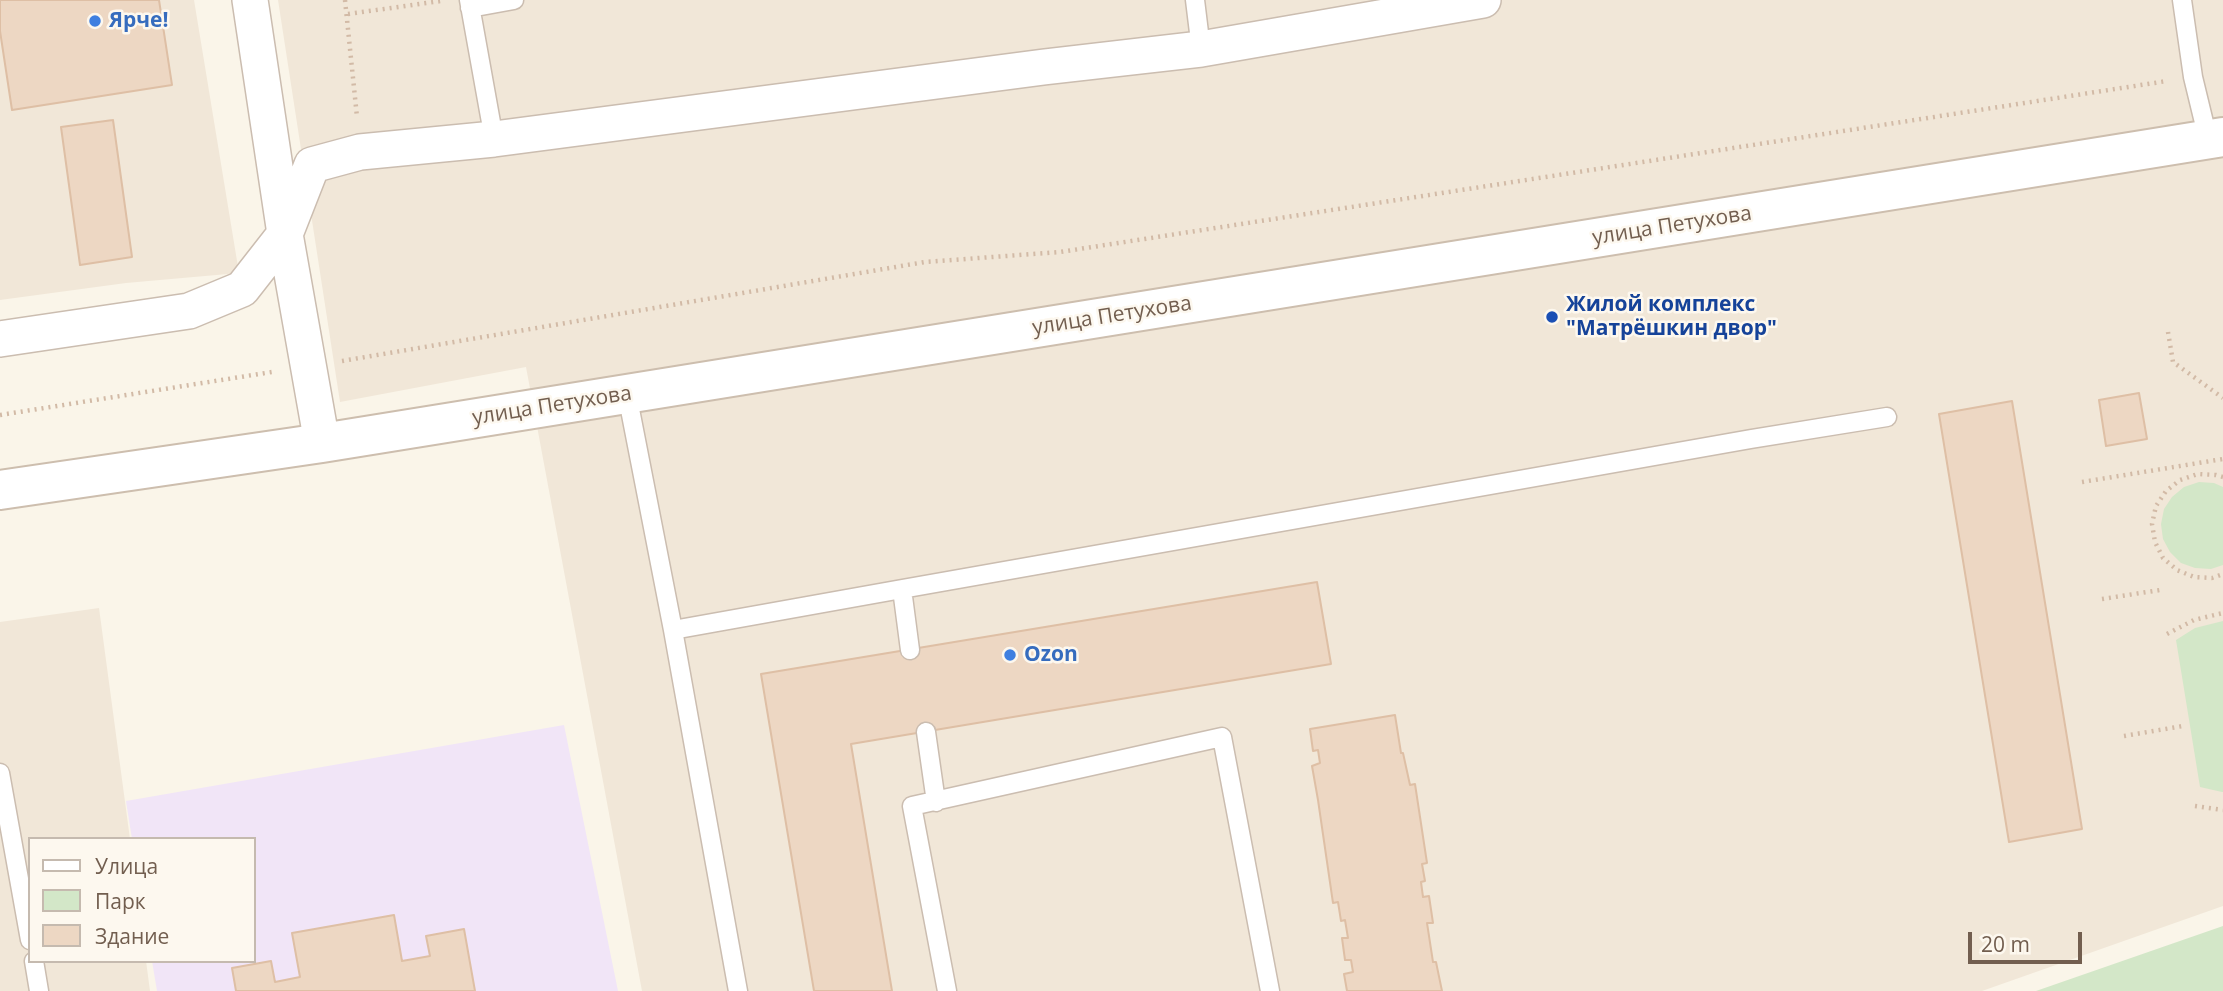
<!DOCTYPE html>
<meta charset="utf-8">
<style>
body{margin:0}
#map{position:relative;width:2223px;height:991px;overflow:hidden;background:#faf5e9;font-family:"Open Sans",sans-serif}
canvas{display:block}
.legend{position:absolute;left:28px;top:837px;width:228px;height:126px;box-sizing:border-box;background:#fdf8ef;border:2px solid #c5baaf;margin:0;padding:9px 12px;list-style:none;font-size:21px;color:#725e4f}
.legend li{display:flex;align-items:center;gap:14px;height:35px}
.legend b{width:35px;border:2px solid #c5baaf}
.scale{position:absolute;left:1968px;top:932px;width:114px;height:32px;box-sizing:border-box;border:4px solid #725e4f;border-top:0;padding-left:9px;font-size:21px;line-height:24px;white-space:nowrap;color:#725e4f;-webkit-text-stroke:5px #fdf8ef;paint-order:stroke}
</style>
<div id="map">
<canvas width="2223" height="991"></canvas>
<ul class="legend">
<li><b style="height:9px;background:#fff"></b>Улица</li>
<li><b style="height:19px;background:#d3e7c8"></b>Парк</li>
<li><b style="height:19px;background:#edd7c3"></b>Здание</li>
</ul>
<div class="scale">20 m</div>
</div>
<script>
const context = document.querySelector('canvas').getContext('2d');
context.lineJoin = 'round';
function fill(path, color) { context.fillStyle = color; context.fill(path, 'evenodd'); }
const shape = rows => new Path2D(rows.map(r => 'M' + r).join(''));
function strokePath(path, color, width, dash) { context.strokeStyle = color; context.lineWidth = width; context.lineCap = dash ? 'butt' : 'round'; context.setLineDash(dash || []); context.stroke(path); }
function drawText(font, color, halo, rows, align = 'center') {
  context.font = font + ' "Open Sans",sans-serif'; context.lineWidth = 5; context.setLineDash([]); context.textBaseline = 'middle'; context.strokeStyle = halo; context.fillStyle = color; for (const [text, x, y, turn = 0] of rows) {
    context.save(); context.translate(x, y); context.rotate((+turn || 0) * Math.PI / 180); context.textAlign = isNaN(turn) ? turn : align; if (halo) context.strokeText(text, 0, 0); context.fillText(text, 0, 0); context.restore();
  }
}
const residential = shape([
 [0,0,194,0,239,273,126,283,0,300],
 [278,0,2223,0,2223,906,1982,991,642,991,526,367,340,402],
 [99,608,130,839,30,839,30,961,146,961,150,991,0,991,0,622]
]);
const education = shape([
 [564,725,618,991,157,991,152,961,254,961,254,839,132,839,126,801]
]);
const green = shape([
 [2199,482,2214,483,2223,487,2223,565,2211,569,2195,568,2181,563,2170,552,2163,539,2161,524,2164,509,2172,497,2184,487],
 [2223,621,2223,792,2222,792,2200,787,2176,640,2195,628],
 [2223,926,2223,991,2036,991]
]);
const building = shape([
 [0,0,159,0,172,85,12,110,0,31,0,0],
 [113,120,132,257,80,265,61,127,113,120],
 [2139,393,2147,439,2106,446,2099,400,2139,393],
 [2012,401,2082,829,2009,842,1939,414,2012,401],
 [1317,582,1331,664,851,744,892,991,814,991,761,674,1317,582],
 [1395,715,1401,753,1403,753,1410,785,1415,784,1427,863,1422,864,1425,881,1421,882,1423,897,1429,896,1433,923,1427,923,1433,962,1436,962,1442,991,1347,991,1344,974,1353,972,1351,960,1345,960,1342,938,1348,938,1345,920,1341,921,1338,902,1333,903,1318,800,1312,766,1320,763,1318,750,1313,751,1310,729,1395,715],
 [394,915,402,961,430,956,426,936,464,929,475,991,236,991,232,968,271,961,275,982,300,977,292,933,394,915]
]);
const path = shape([
 [345,0,357,117],
 [348,14,441,1],
 [2168,332,2173,362,2223,398],
 [342,361,925,262,1060,252,2167,81],
 [0,415,272,372],
 [2223,477,2216,475,2198,474,2180,480,2166,491,2156,506,2152,524,2155,542,2163,558,2177,570,2194,577,2212,578,2223,574],
 [2082,482,2223,459],
 [2102,599,2160,590],
 [2167,634,2194,620,2223,613],
 [2124,736,2183,726],
 [2195,806,2223,810]
]);
const lane = shape([
 [469,0,494,139],
 [1195,0,1201,49],
 [2182,0,2193,77,2208,139],
 [470,8,514,0],
 [627,394,673,630,738,991],
 [902,589,1751,439,1887,417],
 [673,630,902,589,910,650],
 [926,732,936,802],
 [0,773,30,940],
 [34,961,39,991],
 [947,991,912,806,1222,737,1270,991]
]);
const street = shape([
 [250,0,285,234,322,443],
 [0,339,189,311,242,289,285,234,312,165,360,152,494,139,1044,67,1201,49,1483,0]
]);
const secondary = shape([
 [0,490,322,443,2223,137]
]);
const markers = [
 [95,21,7,"#3f7fe0"],
 [1552,317,7,"#1a4fb4"],
 [1010,655,7,"#3f7fe0"]
];
const shopNames = [
 ["Ярче!",109,21],
 ["Ozon",1024,655]
];
const streetNames = [
 ["улица Петухова",1672,226,-9],
 ["улица Петухова",1112,316,-9],
 ["улица Петухова",552,406,-9]
];
const transitNames = [
 ["Жилой комплекс",1566,305],
 ["\"Матрёшкин двор\"",1566,329]
];
fill(residential, '#f1e7d8');
fill(education, '#f1e5f7');
fill(green, '#d3e7c8');
fill(building, '#edd7c3');
strokePath(building, '#debfa5', 2);
strokePath(lane, '#cbbdb0', 21);
strokePath(street, '#cbbdb0', 38);
strokePath(secondary, '#cdbeae', 42);
strokePath(path, '#d2baa6', 4.5, [2, 5]);
strokePath(lane, '#fff', 18);
strokePath(street, '#fff', 35);
strokePath(secondary, '#fff', 38);
for (const [x, y, r, color] of markers) { const dot = new Path2D(); dot.arc(x, y, r, 0, 2 * Math.PI); context.fillStyle = color; context.fill(dot); strokePath(dot, '#fdf8ef', 2.5); }
drawText('bold 21px', '#366cbe', '#fdf8ef', shopNames, 'left');
drawText('21px', '#725e4f', '#fdf8ef', streetNames);
drawText('bold 21px', '#164399', '#fdf8ef', transitNames, 'left');
</script>
